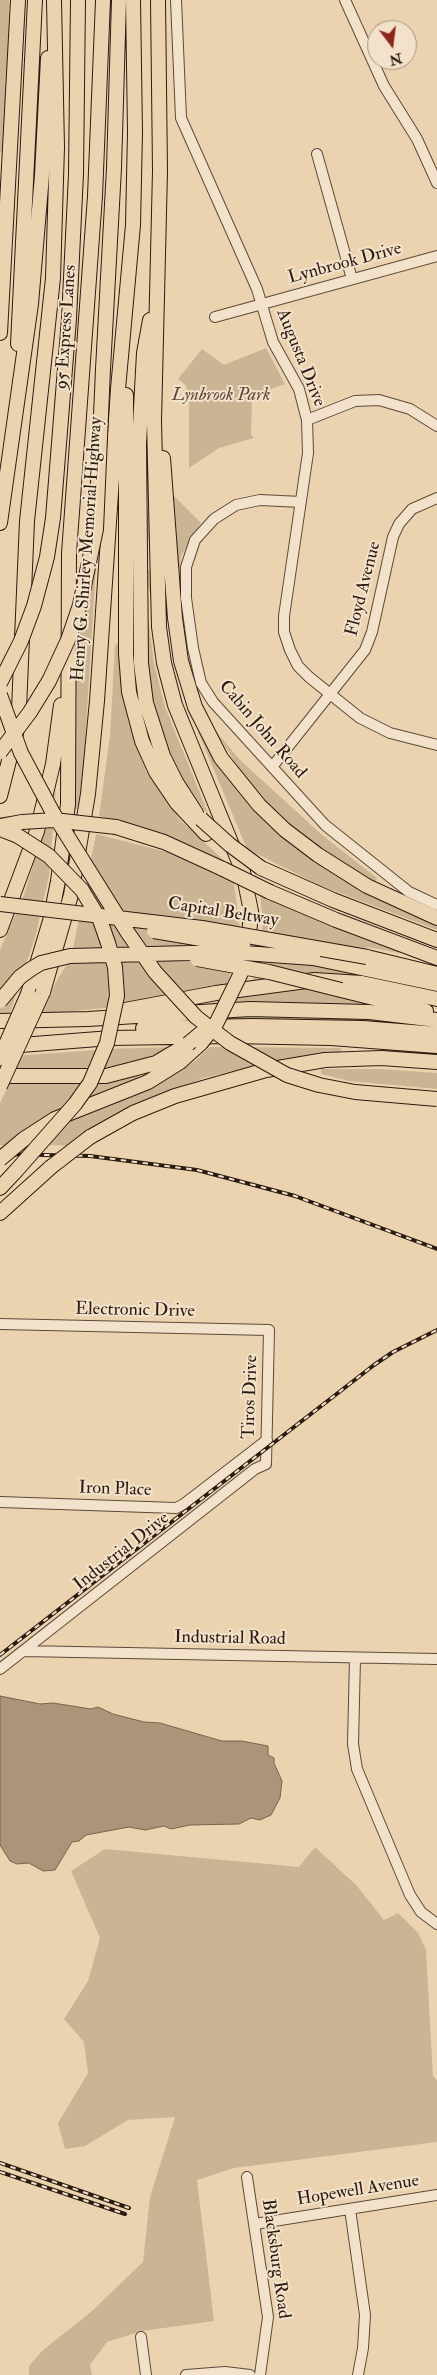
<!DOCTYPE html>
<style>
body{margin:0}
#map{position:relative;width:437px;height:2375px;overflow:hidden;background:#ecd3af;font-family:"IM FELL Double Pica",serif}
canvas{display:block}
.north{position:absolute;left:367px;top:20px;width:50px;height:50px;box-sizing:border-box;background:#f3e2cb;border:1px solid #a39281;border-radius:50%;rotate:165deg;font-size:14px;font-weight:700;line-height:20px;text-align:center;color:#2c1b11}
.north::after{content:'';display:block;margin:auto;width:18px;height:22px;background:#8f2418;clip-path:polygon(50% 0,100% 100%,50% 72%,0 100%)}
</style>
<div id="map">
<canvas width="437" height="2375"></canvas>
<div class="north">N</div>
</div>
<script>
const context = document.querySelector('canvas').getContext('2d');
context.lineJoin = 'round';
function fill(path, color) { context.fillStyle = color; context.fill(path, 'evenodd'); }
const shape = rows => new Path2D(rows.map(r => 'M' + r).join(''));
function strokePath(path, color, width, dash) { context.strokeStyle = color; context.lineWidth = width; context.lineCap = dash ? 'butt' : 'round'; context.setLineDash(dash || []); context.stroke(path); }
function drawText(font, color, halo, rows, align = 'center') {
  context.font = font + ' "IM FELL Double Pica",serif'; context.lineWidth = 4; context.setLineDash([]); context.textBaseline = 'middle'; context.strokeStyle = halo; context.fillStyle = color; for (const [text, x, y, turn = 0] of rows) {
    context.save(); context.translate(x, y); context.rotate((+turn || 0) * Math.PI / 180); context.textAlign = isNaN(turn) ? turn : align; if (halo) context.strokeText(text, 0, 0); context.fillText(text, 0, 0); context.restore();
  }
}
const green = shape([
 [0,0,9,0,8,82,4,150,0,153],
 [266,348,285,384,252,396,251,435,254,438,219,448,189,468,189,399,186,385,178,379,202,349,224,365],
 [168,490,201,523,181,556,176,599,152,598,143,573,155,568,143,516],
 [96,565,81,809,73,809,75,638,86,609],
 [144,608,147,608,154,664,165,707,210,818,178,772,155,715,147,675],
 [120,640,122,686,128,721,146,771,181,821,228,864,151,831,99,816,110,736,115,646],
 [215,730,240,760,321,834,377,878,375,882,372,883,345,868,274,811,242,774],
 [201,731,238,790,263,818,437,923,437,930,319,885,247,849,198,732],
 [56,789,49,876,35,938,9,1015,0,1016,0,950,25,892],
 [96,834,167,852,234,883,240,929,236,959,226,985,104,1008,42,1014,57,980,71,958],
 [260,895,330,925,400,951,399,953,367,947,363,973,379,976,378,980,252,982,258,960,263,922],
 [310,985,373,1004,372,1008,178,1009,177,1003],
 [234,1016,345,1016,437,1025,437,1031,234,1021],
 [171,1047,139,1061,106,1068,79,1071,0,1069,0,1057,109,1049],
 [210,1047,341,1048,341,1053,275,1061,204,1078,166,1093,70,1146,32,1144,65,1124,164,1081,195,1061],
 [321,1069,382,1069,437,1073,437,1089,349,1081,321,1074],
 [138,1076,139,1079,27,1130,6,1145,0,1145,0,1103,10,1082,78,1084,104,1082],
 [315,1847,357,1886,384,1920,398,1913,418,1933,426,1950,433,2076,437,2080,437,2142,234,2168,197,2180,214,2321,142,2331,107,2342,90,2365,92,2375,29,2375,29,2366,43,2350,91,2312,143,2262,150,2197,175,2117,128,2120,85,2146,65,2149,58,2123,88,2073,84,2042,64,2019,88,1981,100,1938,71,1871,105,1849,299,1867]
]);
const water = shape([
 [0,1696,40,1704,53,1703,91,1709,98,1707,113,1714,144,1722,160,1723,222,1741,242,1741,268,1746,268,1755,274,1758,274,1763,282,1781,280,1798,271,1815,260,1820,251,1818,239,1824,190,1825,171,1829,164,1826,145,1830,129,1827,86,1835,79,1841,72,1842,55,1870,43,1871,29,1863,17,1864,10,1861,0,1845,0,1696]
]);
const minor = shape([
 [176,0,181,118,257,289,273,342,299,389,307,420,308,453,284,616,284,632,290,650,298,666,309,677,360,718,390,733,437,745],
 [345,0,384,86,417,139,437,183],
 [317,154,352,279],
 [215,317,437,256],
 [307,420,355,401,379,400,410,409,437,426],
 [301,502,260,500,236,505,214,519,195,540,186,567,186,598,193,648,201,683,213,702,325,825,409,892,437,905],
 [272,767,365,650,372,632,393,537,399,524,412,509,437,498],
 [0,1324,269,1330,266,1464,255,1469,0,1669],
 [0,1502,176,1508,184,1504,267,1440],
 [23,1651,437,1659],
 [355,1658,353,1744,357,1769,410,1895,421,1912,437,1924],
 [247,2177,268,2317,260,2375],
 [350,2209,365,2315,363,2348,358,2375],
 [255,2224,437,2195],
 [141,2337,146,2375],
 [186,2375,225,2372,250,2375]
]);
const highway = shape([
 [158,0,160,171,154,421,159,627,164,663,175,705,243,872,251,911,248,948],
 [76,174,78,0],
 [150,320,144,353,139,444,141,663,146,703,163,756,176,782,196,813],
 [0,333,18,0],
 [18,344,35,0],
 [103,369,114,168,119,0],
 [126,395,126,654,129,692,142,741,156,772,177,803,206,834],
 [163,458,175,618,181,661,195,707,221,758,259,805,285,830,318,855,367,886,437,918],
 [0,523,31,304,42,175,48,58],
 [0,796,16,733,19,709,27,521,53,278,57,147,54,0],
 [116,827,164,842,223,869],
 [261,868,333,900,437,940],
 [270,892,336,920,437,958],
 [0,930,37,831,53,764,61,705],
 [367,957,437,974],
 [313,958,437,984],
 [341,990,426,1011],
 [43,992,71,895,88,794,97,701,118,389,133,225,135,132,133,0],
 [28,994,50,921,58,881,68,804,69,553,95,196,103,0],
 [125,1010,216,993,314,980,362,983,437,999],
 [0,1021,88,1019,250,1009,369,1012,437,1020],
 [143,1028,253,1026,363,1028,437,1034],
 [8,1046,111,1038,231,1036,331,1038,437,1046],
 [0,1076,106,1076,156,1063,188,1044],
 [90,1137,133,1113,175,1096,266,1070,325,1060,381,1058,437,1062],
 [24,1139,55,1119,148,1082,180,1062,201,1043],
 [0,1188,15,1172],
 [0,1213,51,1167]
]);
const rail = shape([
 [0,1154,90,1156,197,1170,295,1196,437,1249],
 [0,1655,374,1365,393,1352,437,1330],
 [0,2163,129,2208],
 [0,2172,125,2214]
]);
const highwayBridge = shape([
 [0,683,21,641,34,606,47,557,53,518,69,319,76,174],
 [0,695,21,753,53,813,128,933,155,972,196,1017,230,1043,287,1075,319,1085,355,1092,437,1099],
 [0,752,30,712,49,681,68,640,80,605,96,529,103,369],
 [201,819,230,845,261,868],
 [0,826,22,822,54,820,116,827],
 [0,829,18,836,49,856,82,890,100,920,108,943,115,967,117,996,107,1043,90,1083,75,1104,15,1172],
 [223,869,270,892],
 [0,904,202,928,367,957],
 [154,931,243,946],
 [197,959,269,972,341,990],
 [0,1001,20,977,31,969,41,963,70,956,230,952,313,958],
 [201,1043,216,1024,241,973],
 [188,1044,206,1029],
 [0,1058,28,994],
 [0,1086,43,992],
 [0,1159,24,1139],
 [51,1167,90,1137]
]);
const streetNames = [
 ["Lynbrook Drive",345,264,-15],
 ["95 Express Lanes",67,327,-86],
 ["Augusta Drive",300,358,68],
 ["Henry G. Shirley Memorial Highway",88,549,-86],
 ["Floyd Avenue",364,589,-76],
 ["Cabin John Road",262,730,49],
 ["Capital Beltway",223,913,9],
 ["Electronic Drive",135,1311,1],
 ["Tiros Drive",251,1397,-88],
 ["Iron Place",115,1490,2],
 ["Industrial Drive",122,1552,-38],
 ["Industrial Road",230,1639,1],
 ["Hopewell Avenue",358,2191,-9],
 ["Blacksburg Road",275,2259,82]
];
const parkNames = [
 ["Lynbrook Park",221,396]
];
fill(green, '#cbb494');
fill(water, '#ab9479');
strokePath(water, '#78644f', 1);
strokePath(minor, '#5c4938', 12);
strokePath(highway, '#2c1b11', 16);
strokePath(minor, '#f3e2cb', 10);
strokePath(highway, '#ecd3af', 14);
strokePath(rail, '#2c1b11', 4);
strokePath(rail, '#f3e2cb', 2, [5.5]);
strokePath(highwayBridge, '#2c1b11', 16, []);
strokePath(highwayBridge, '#ecd3af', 14);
drawText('18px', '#2c1b11', '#f3e2cb', streetNames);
drawText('italic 18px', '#5c4938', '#f3e2cb', parkNames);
</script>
